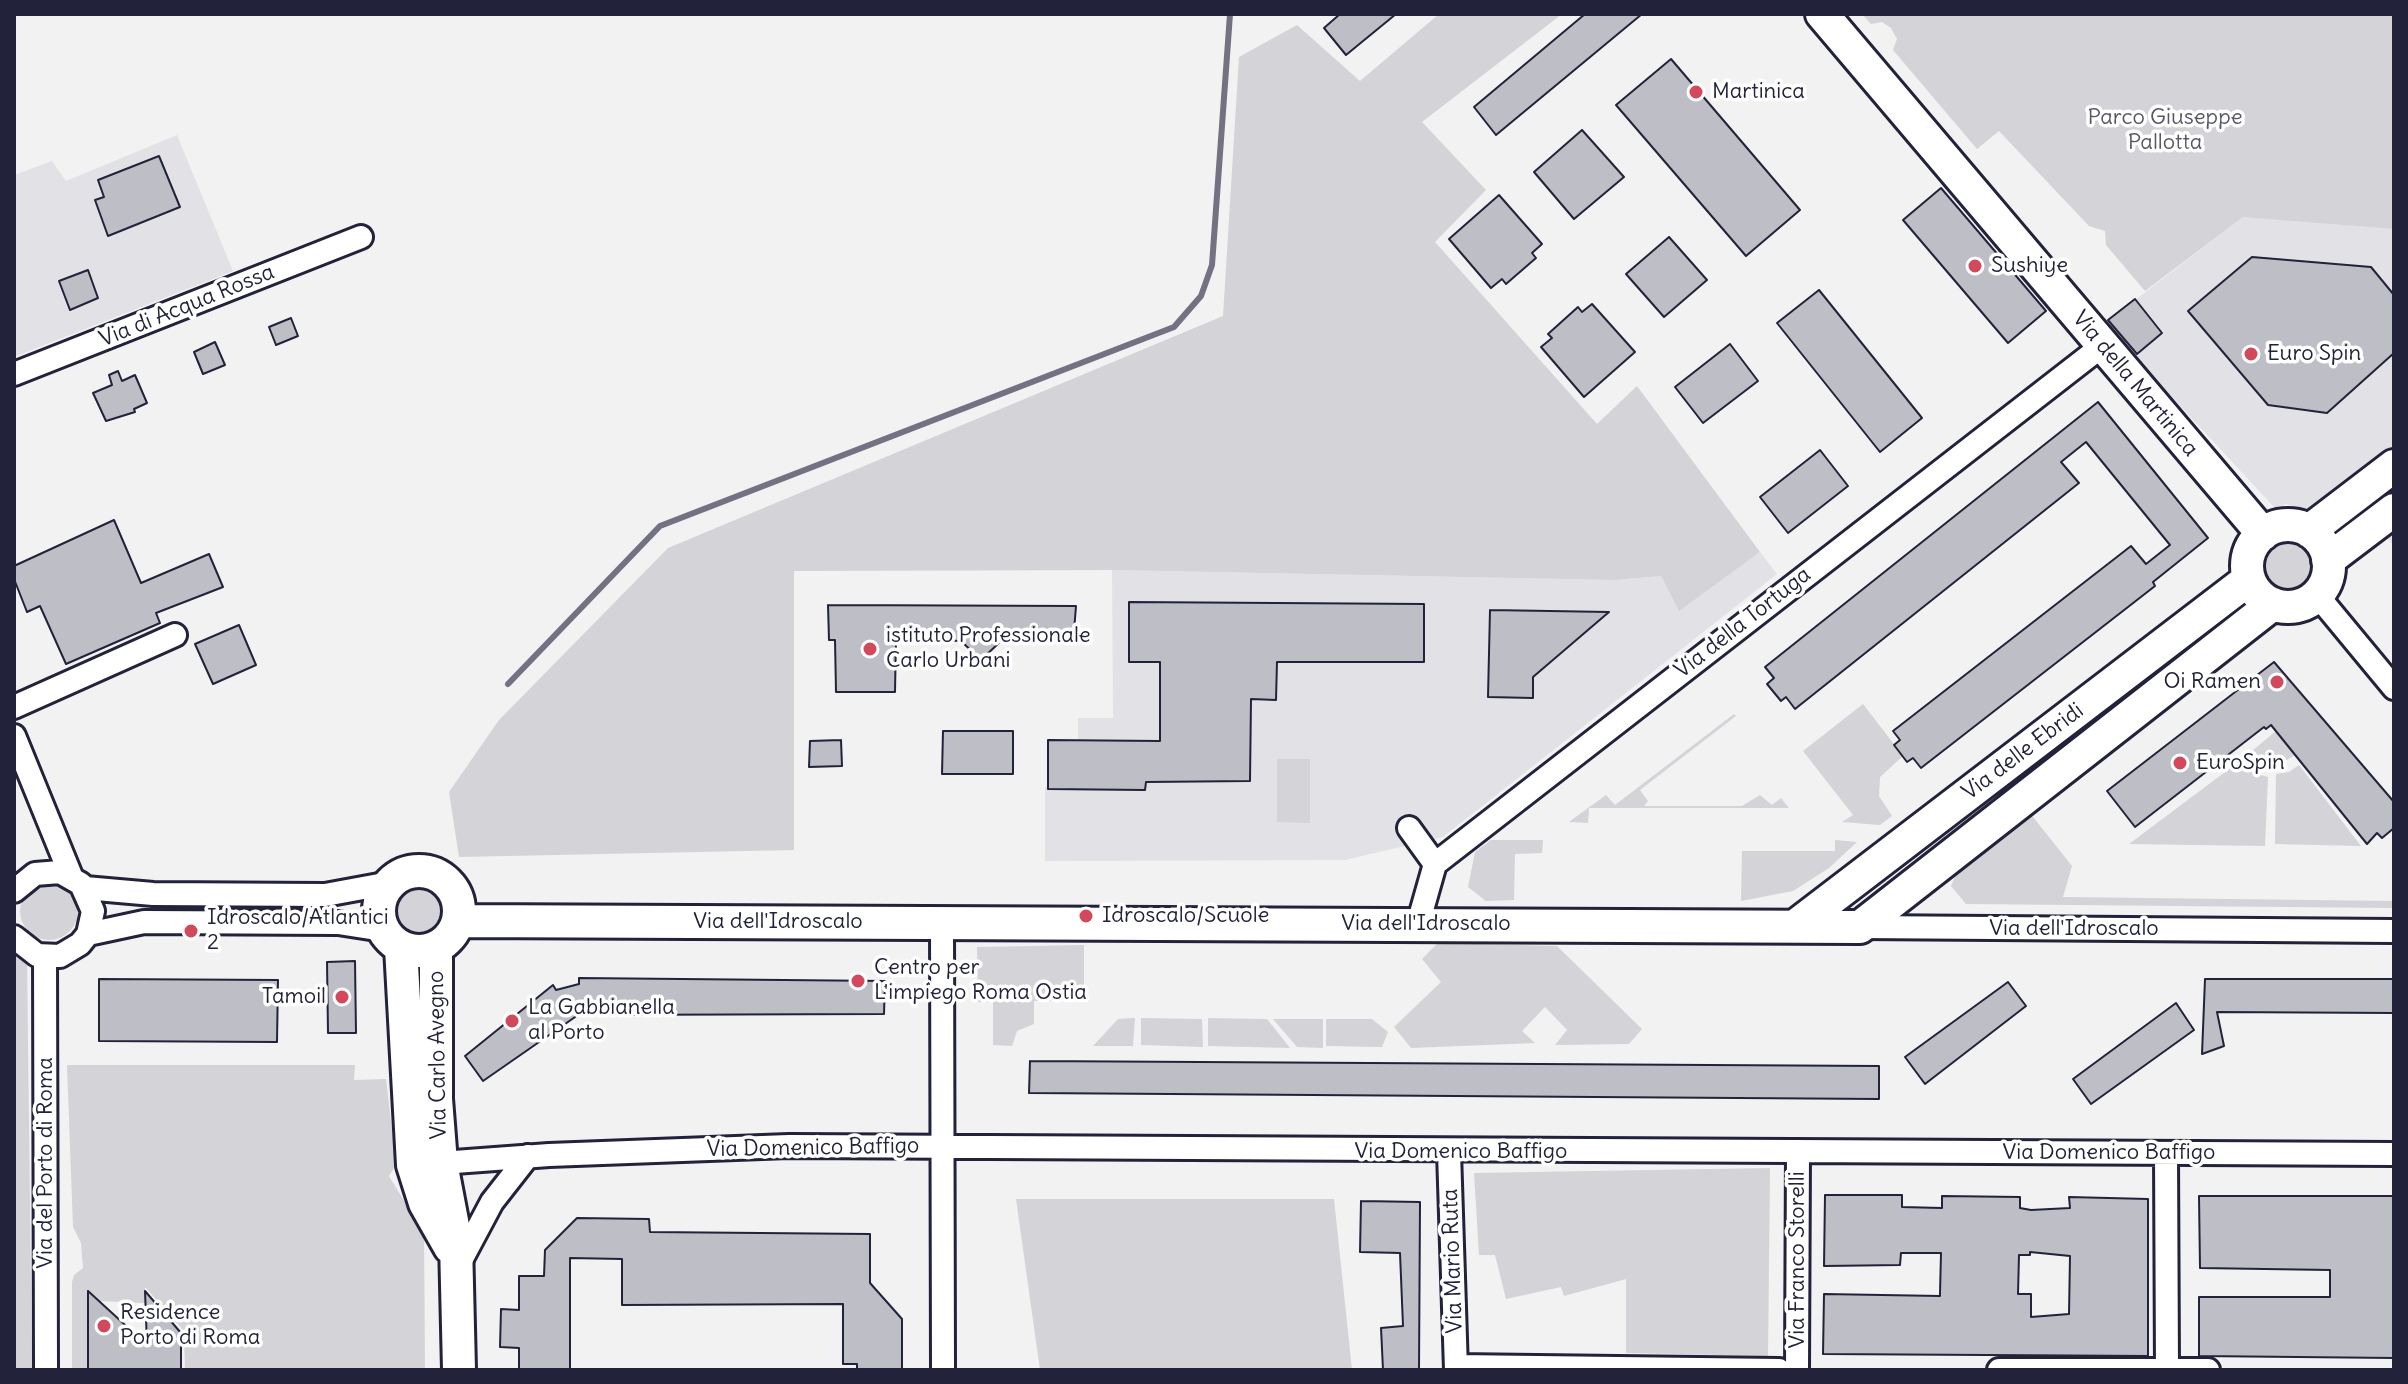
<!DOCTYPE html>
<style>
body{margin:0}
#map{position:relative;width:2408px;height:1384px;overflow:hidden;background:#f2f2f3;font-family:Delius,sans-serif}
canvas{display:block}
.frame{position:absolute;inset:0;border:16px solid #22223b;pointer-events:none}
</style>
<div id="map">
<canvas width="2408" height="1384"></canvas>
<div class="frame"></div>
</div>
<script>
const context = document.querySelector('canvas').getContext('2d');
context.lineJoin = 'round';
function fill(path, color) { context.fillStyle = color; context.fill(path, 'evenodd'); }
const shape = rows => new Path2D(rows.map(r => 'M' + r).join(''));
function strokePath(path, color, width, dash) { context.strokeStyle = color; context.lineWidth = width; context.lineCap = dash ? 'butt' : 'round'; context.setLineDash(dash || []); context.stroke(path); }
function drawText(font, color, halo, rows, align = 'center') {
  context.font = font + ' Delius,sans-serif'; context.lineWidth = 7; context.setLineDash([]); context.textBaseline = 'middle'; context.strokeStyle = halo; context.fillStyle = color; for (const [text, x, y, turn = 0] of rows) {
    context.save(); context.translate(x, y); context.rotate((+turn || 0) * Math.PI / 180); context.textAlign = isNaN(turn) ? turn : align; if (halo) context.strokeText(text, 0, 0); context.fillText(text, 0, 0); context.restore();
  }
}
const built = shape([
 [177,135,233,271,14,357,14,175,52,161,66,181],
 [2244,216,2394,229,2394,546,2382,532,2286,504,2275,508,2104,324],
 [1760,552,1777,574,1443,837,1345,860,1045,861,1045,787,1060,786,1078,740,1078,718,1113,718,1112,570,1614,580,1661,576,1679,610]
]);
const green = shape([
 [1439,14,1562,14,1422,122,1486,190,1435,242,1597,424,1637,386,1760,552,1679,611,1661,576,1614,580,1112,570,794,571,794,850,459,857,449,792,499,720,668,548,1223,316,1239,57,1297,25,1360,81],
 [1862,14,2394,14,2394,229,2243,217,2145,291,2106,245,2105,231,2089,226,1999,131,1977,149,1893,50,1897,39,1891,28,1882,22,1871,24],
 '2262 566a26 26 0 1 1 52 0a26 26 0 1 1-52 0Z',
 [1863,704,1903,756,1880,777,1879,796,1892,816,1880,825,1842,822,1853,815,1803,751],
 [1734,714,1736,716,1640,790,1648,801,1644,806,1742,806,1760,795,1772,805,1781,798,1789,808,1589,808,1588,823,1569,822,1606,795,1615,805],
 [2276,731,2295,755,2285,761,2268,762,2252,751],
 [1277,759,1310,759,1310,823,1277,822],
 [2241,760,2257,774,2268,777,2265,846,2129,844],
 [2299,765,2361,846,2275,844,2276,774,2289,772],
 [2029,812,2072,866,2063,897,2394,901,2394,908,1966,904,1951,886,1958,870],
 [1491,840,1543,840,1542,853,1515,854,1514,900,1486,901,1468,887,1475,852],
 [1835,840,1857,842,1829,868,1793,891,1741,901,1742,851,1835,851],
 '20 911a29 29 0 1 1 58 0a29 29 0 1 1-58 0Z',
 '391 912a27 27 0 1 1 54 0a27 27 0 1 1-54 0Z',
 [1438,943,1557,946,1642,1029,1629,1044,1555,1045,1567,1030,1545,1007,1522,1031,1535,1043,1411,1048,1394,1027,1441,982,1422,959],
 [1084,945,1084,1000,1034,1001,1034,1024,1017,1031,1012,1046,993,1045,993,1002,978,1002,977,947],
 [14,951,27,960,32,1370,14,1370],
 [1135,1018,1133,1046,1093,1046,1118,1019],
 [1141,1018,1202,1019,1203,1047,1141,1045],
 [1208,1018,1267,1019,1290,1048,1208,1046],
 [1273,1019,1323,1019,1323,1048,1297,1047],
 [1326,1019,1372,1019,1388,1032,1382,1047,1326,1046],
 [67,1065,355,1065,354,1080,386,1079,396,1165,389,1176,424,1234,425,1370,185,1370,184,1331,145,1287,145,1303,99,1301,88,1292,88,1370,72,1370,72,1282,74,1275,83,1268,81,1243,73,1227],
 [1770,1168,1768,1356,1626,1353,1626,1279,1564,1296,1561,1287,1506,1299,1495,1255,1479,1255,1474,1173],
 [1016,1199,1334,1199,1352,1370,1040,1370]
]);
const stream = shape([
 [508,684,660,526,1174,327,1201,296,1212,265,1230,14]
]);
const building = shape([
 [1340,14,1396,14,1346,55,1324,28,1340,14],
 [1585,14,1642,14,1496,135,1474,107,1585,14],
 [1671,59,1800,210,1746,256,1616,105,1671,59],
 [1582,130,1624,177,1574,219,1534,172,1582,130],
 [159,156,180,207,108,236,95,200,104,197,98,180,159,156],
 [1941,188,2046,311,2008,343,1903,220,1941,188],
 [1499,195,1542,244,1532,253,1536,258,1506,284,1502,279,1491,288,1449,239,1499,195],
 [1669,237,1707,280,1664,317,1626,274,1669,237],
 [2252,257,2371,267,2394,295,2394,353,2327,413,2268,405,2188,311,2252,257],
 [88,270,98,298,70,310,59,281,88,270],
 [1819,290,1922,418,1880,452,1777,323,1819,290],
 [2135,299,2162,333,2137,354,2108,320,2135,299],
 [1592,304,1635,352,1584,397,1541,347,1552,338,1548,334,1578,307,1582,312,1592,304],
 [291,318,298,336,276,345,269,327,291,318],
 [215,342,225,365,203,374,194,352,215,342],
 [1730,344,1758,381,1703,423,1675,387,1730,344],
 [118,371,122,381,135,375,147,403,134,409,135,412,106,421,93,393,112,385,109,375,118,371],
 [2098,402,2208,538,2153,582,2155,586,1921,768,1913,758,1907,762,1894,745,1900,740,1893,731,2131,546,2146,564,2170,545,2086,442,2061,462,2079,483,1795,709,1786,697,1781,701,1767,684,1774,678,1765,667,2098,402],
 [1820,450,1848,486,1788,533,1760,497,1820,450],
 [114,520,141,583,209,554,223,587,156,613,160,623,66,664,40,606,27,612,14,579,14,566,114,520],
 [1129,602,1424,604,1424,662,1277,662,1276,700,1251,699,1250,781,1146,782,1145,790,1048,789,1048,740,1160,741,1160,662,1129,662,1129,602],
 [828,605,1076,606,1074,631,1066,631,1065,640,1002,640,981,660,961,641,896,638,895,692,836,692,835,640,829,640,828,605],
 [1490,610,1609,612,1533,677,1533,698,1488,697,1490,610],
 [239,625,256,665,213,684,195,644,239,625],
 [2274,662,2394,802,2394,828,2382,838,2377,833,2367,844,2271,725,2266,729,2264,727,2135,827,2107,791,2274,662],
 [943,731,1013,731,1013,774,942,774,943,731],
 [841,740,842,766,809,767,810,741,841,740],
 [355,961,356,1033,328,1033,327,962,355,961],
 [579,978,885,981,884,1014,578,1015,483,1081,465,1056,553,985,556,990,579,984,579,978],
 [99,979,278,980,277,1042,99,1041,99,979],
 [2205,979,2394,979,2394,1013,2217,1012,2224,1046,2202,1054,2205,979],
 [2008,982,2026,1006,1925,1084,1905,1057,2008,982],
 [2176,1003,2194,1030,2091,1104,2073,1079,2176,1003],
 [1030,1061,1879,1066,1879,1099,1029,1093,1030,1061],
 [1825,1195,1902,1195,1902,1207,1942,1208,1942,1196,2020,1197,2020,1208,2031,1210,2070,1208,2069,1197,2148,1199,2148,1356,1823,1354,1824,1294,1940,1296,1940,1293,1941,1253,1901,1253,1900,1265,1824,1266,1825,1195],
 [2030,1252,2070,1256,2069,1314,2031,1317,2031,1294,2018,1294,2019,1255,2030,1255,2030,1252],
 [2199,1196,2394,1196,2394,1358,2199,1356,2199,1297,2330,1297,2330,1270,2200,1268,2199,1196],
 [1361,1201,1420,1202,1419,1370,1383,1370,1381,1328,1403,1326,1400,1253,1360,1252,1361,1201],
 [577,1218,649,1219,650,1232,870,1234,870,1283,902,1319,902,1370,857,1370,857,1364,843,1364,843,1304,622,1305,622,1259,570,1258,570,1370,519,1370,519,1348,500,1347,501,1309,519,1310,519,1276,544,1276,545,1250,577,1218],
 [88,1291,147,1345,145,1291,181,1333,181,1370,88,1370,88,1291]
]);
const street = shape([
 [14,374,361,237],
 [2317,595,2394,688],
 [14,707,175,635],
 [14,736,71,876],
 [1409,828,1435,864],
 [85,888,153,894,325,895,390,883],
 [14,891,35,874,60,872,81,884,93,911,88,934,80,944,60,956,37,955,14,937],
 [942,922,943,1370],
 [1418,924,1435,864,2102,346],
 [1860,927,2394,931],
 [88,934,144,922,338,923,383,930],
 [45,956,46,1370],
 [1449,1152,1456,1370],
 [2166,1153,2167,1370],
 [441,1163,549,1155,789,1146,2394,1154],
 [459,1264,492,1202,528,1156],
 [1456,1366,1779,1370],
 [1797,1370,1798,1151],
 [1999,1370,2208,1370]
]);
const secondary = shape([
 [1822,14,2263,534],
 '2247 566a41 41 0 1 1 82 0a41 41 0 1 1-82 0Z',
 [2309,531,2394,466],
 [2328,560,2394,510],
 '379 911a40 40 0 1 1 80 0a40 40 0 1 1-80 0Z',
 [458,921,1860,927,2273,604],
 [1798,924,2249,579],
 [401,947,413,1165,425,1203,450,1247],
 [436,947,436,1099,441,1163,456,1242,459,1370]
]);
const markers = [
 [1696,92,8,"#d1495b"],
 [1975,266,8,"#d1495b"],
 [2251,354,8,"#d1495b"],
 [870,649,8,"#d1495b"],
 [2277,682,8,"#d1495b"],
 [2180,763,8,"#d1495b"],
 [1086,916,8,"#d1495b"],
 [191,931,8,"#d1495b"],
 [858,981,8,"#d1495b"],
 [342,997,8,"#d1495b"],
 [512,1021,8,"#d1495b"],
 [104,1326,8,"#d1495b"]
];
const poiNames = [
 ["Martinica",1712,92],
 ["Sushiye",1991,266],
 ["Euro Spin",2267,354],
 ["istituto Professionale",886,636],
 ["Carlo Urbani",886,661],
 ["Oi Ramen",2261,682,"right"],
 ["EuroSpin",2196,763],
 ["Idroscalo/Scuole",1102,916],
 ["Idroscalo/Atlantici",207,918],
 ["2",207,943],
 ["Centro per",874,968],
 ["L'impiego Roma Ostia",874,993],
 ["Tamoil",326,997,"right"],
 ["La Gabbianella",528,1008],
 ["al Porto",528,1033],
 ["Residence",120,1313],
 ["Porto di Roma",120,1338]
];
const parkNames = [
 ["Parco Giuseppe",2165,118],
 ["Pallotta",2165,143]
];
const streetNames = [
 ["Via di Acqua Rossa",187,306,-22],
 ["Via della Martinica",2135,384,50],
 ["Via della Tortuga",1743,623,-38],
 ["Via delle Ebridi",2023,752,-37],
 ["Via dell'Idroscalo",778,922],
 ["Via dell'Idroscalo",1426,924],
 ["Via dell'Idroscalo",2074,929],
 ["Via Carlo Avegno",438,1055,-91],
 ["Via Domenico Baffigo",813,1148,-1],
 ["Via Domenico Baffigo",1461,1152],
 ["Via Domenico Baffigo",2109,1153],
 ["Via del Porto di Roma",46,1163,-90],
 ["Via Franco Storelli",1798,1260,-90],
 ["Via Mario Ruta",1453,1261,-92]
];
fill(built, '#e2e2e6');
fill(green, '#d3d3d8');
strokePath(stream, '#727282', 6);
fill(building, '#bebec6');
strokePath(building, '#22223b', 2);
strokePath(street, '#22223b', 28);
strokePath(secondary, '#22223b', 38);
strokePath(street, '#fff', 22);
strokePath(secondary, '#fff', 32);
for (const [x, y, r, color] of markers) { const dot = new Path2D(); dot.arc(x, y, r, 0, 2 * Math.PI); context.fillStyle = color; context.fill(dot); strokePath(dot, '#fff', 3); }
drawText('22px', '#22223b', '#fff', poiNames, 'left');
drawText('22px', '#57576a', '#fff', parkNames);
drawText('22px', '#22223b', '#fff', streetNames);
</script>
